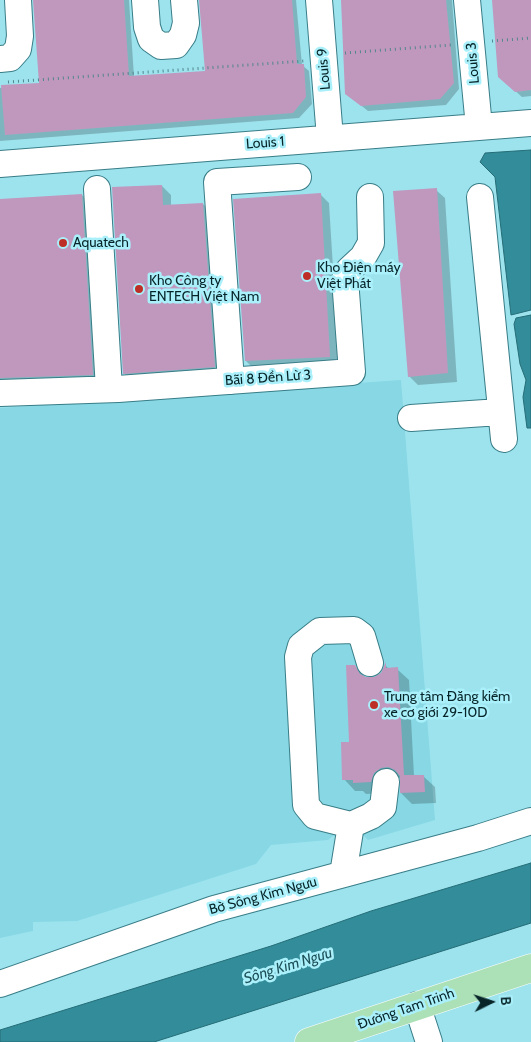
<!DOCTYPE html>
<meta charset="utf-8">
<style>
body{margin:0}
#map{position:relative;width:531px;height:1042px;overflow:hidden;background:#9de3ee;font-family:Cabin,sans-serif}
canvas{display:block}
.north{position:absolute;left:466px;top:977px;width:50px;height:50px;-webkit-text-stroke:4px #aaf0fb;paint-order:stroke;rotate:86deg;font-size:14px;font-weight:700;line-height:20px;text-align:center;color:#072529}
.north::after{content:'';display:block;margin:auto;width:18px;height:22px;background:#072529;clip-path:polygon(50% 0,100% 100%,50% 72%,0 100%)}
</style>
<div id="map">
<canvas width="531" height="1042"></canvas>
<div class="north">B</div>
</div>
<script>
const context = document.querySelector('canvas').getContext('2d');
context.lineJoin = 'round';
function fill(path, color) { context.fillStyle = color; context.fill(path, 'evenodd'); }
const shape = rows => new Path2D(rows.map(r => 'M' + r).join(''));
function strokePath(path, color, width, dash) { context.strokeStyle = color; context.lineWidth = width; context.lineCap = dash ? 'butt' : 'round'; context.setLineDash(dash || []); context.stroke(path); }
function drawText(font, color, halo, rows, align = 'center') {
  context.font = font + ' Cabin,sans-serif'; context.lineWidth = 5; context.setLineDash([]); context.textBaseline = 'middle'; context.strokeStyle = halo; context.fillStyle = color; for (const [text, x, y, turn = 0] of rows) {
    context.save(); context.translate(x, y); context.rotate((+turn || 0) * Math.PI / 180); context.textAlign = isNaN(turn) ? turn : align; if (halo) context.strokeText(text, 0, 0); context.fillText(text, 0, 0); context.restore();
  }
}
const built = shape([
 [401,380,435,820,368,840,364,836,333,836,328,840,271,845,256,864,77,921,33,922,33,931,0,938,0,408]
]);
const water = shape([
 [531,150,531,310,511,315,495,177,480,162,485,153,531,150],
 [531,315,531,428,527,428,523,397,526,380,520,364,514,324,516,318,531,315],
 [531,863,531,923,154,1042,0,1042,0,1030,271,946,371,911,531,863]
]);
const shadow = shape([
 [34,0,129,0,134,77,206,73,200,0,296,0,302,65,309,71,312,104,299,118,0,141,0,88,40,84],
 [342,0,452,0,459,89,446,105,368,111,347,94],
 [494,0,531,0,531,96,522,97,503,80],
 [162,186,171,195,171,206,203,204,212,213,223,375,133,382,124,373],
 [436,190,445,198,457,382,418,385,409,376],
 [320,194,329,203,339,365,255,370,246,361],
 [82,195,91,204,101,383,0,390,0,200],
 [385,665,389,669,397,669,409,680,414,776,423,776,435,787,436,803,412,804,401,793,401,778,392,779,382,793,366,794,363,791,355,791,344,779,351,743,354,666,366,678,375,678,382,674]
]);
const building = shape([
 [33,0,124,0,129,76,205,71,199,0,292,0,297,64,304,64,306,97,293,113,5,135,1,85,39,83],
 [341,0,446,0,454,83,440,99,361,106,345,94],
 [492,0,531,0,531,90,515,92,498,77],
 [162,185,163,205,203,203,215,367,123,374,112,187],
 [437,188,448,373,408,377,393,191],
 [321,193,330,357,245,361,233,199],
 [82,194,93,375,0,378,0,199],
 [386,662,386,668,398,667,404,775,424,775,425,792,400,793,400,776,395,770,388,767,381,768,374,773,371,782,353,783,353,780,342,780,341,742,349,742,346,665,355,665,360,674,366,677,374,677,381,673]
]);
const path = shape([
 [492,41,531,38],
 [345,53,451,45],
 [8,82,304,61]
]);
const minor = shape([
 [145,0,147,27,151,39,161,46,176,45,183,35,186,23,184,0],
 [319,0,330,138],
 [467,0,479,127],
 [0,59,10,58,18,49,20,36,18,0],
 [0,164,531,123],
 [97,189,109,389],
 [480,197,504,439],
 [231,381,217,182,298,177],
 [0,393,118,389,352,372,345,279,349,270,363,257,371,243,370,197],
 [411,418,500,412],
 [370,663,362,636,354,630,320,631,301,646,298,657,306,805,315,816,351,825,371,816,383,807,386,782],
 [343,874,351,825],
 [0,984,214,909,478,838,531,821],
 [417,1005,429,1042]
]);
const major = shape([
 [309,1042,531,968]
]);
const markers = [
 [63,243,5,"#bd2f26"],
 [307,276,5,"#bd2f26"],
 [139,289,5,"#bd2f26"],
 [374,705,5,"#bd2f26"]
];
const streetNames = [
 ["Louis 3",473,63,-95],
 ["Louis 9",324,69,-95],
 ["Louis 1",265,143,-4],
 ["Bãi 8 Đền Lừ 3",268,378,-4],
 ["Bờ Sông Kim Ngưu",263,896,-15],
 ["Đường Tam Trinh",406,1009,-19]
];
const poiNames = [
 ["Aquatech",73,243],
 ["Kho Điện máy",317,268],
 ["Việt Phát",317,284],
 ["Kho Công ty",149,281],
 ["ENTECH Việt Nam",149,297],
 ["Trung tâm Đăng kiểm",384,697],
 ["xe cơ giới 29-10D",384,713]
];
const waterNames = [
 ["Sông Kim Ngưu",288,966,-17]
];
fill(built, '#87d8e4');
fill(water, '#328c99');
strokePath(water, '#256d77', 1);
fill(shadow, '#0003');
fill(building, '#c097bd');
strokePath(minor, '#387d87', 28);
strokePath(major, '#fff', 29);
strokePath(path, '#53868d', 3, [1, 4]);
strokePath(minor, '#fff', 26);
strokePath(major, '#ace0b6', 28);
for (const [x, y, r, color] of markers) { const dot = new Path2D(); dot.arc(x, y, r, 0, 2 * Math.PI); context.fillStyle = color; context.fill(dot); strokePath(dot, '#aaf0fb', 2); }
drawText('14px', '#072529', '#aaf0fb', streetNames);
drawText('14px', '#072529', '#aaf0fb', poiNames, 'left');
drawText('italic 15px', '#1c4f56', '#aaf0fb', waterNames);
</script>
